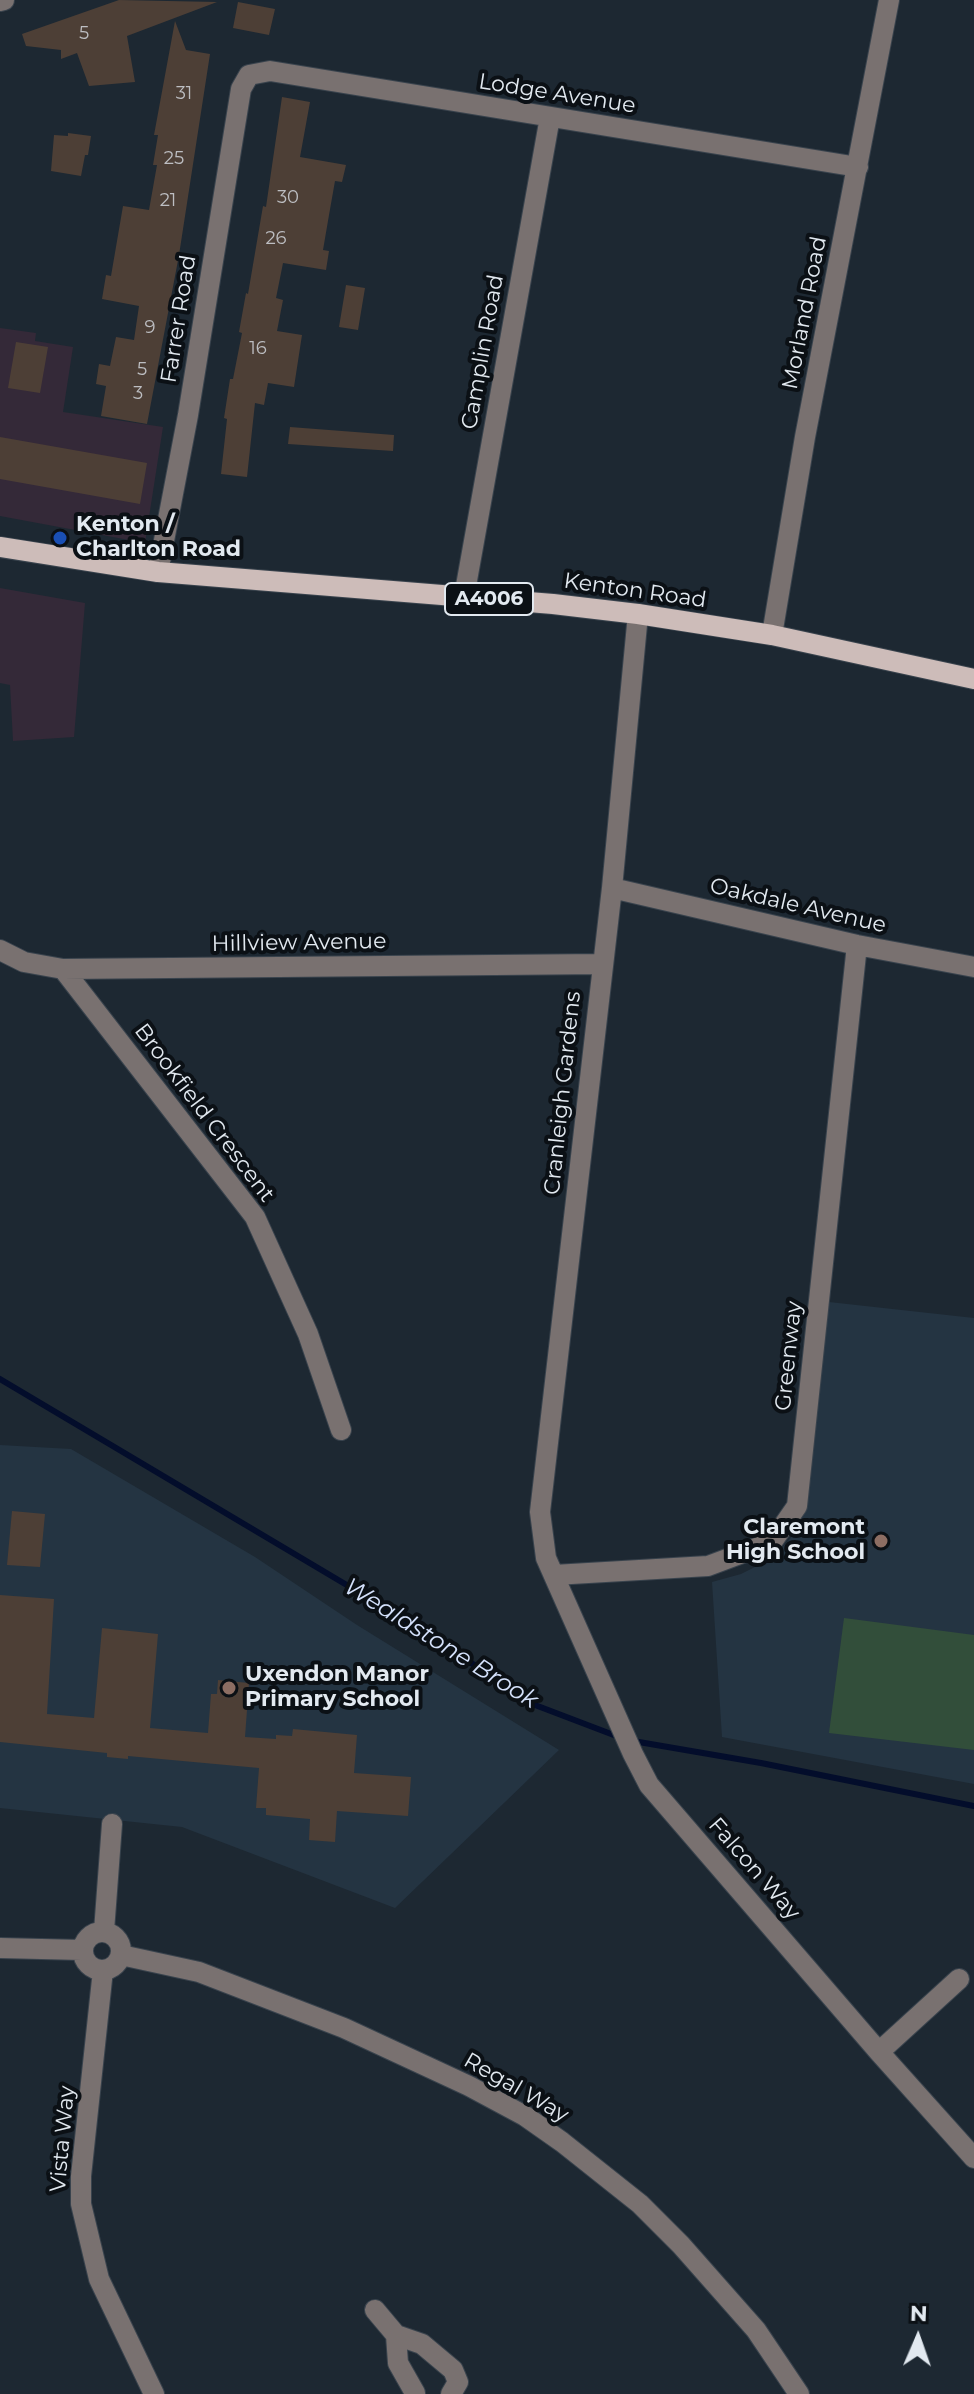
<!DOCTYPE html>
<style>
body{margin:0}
#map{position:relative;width:974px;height:2394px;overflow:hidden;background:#1d2832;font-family:Montserrat,sans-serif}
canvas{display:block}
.north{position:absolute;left:878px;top:2298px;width:80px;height:80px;-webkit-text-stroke:6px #0b1015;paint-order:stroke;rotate:2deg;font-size:22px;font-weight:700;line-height:32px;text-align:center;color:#e2e9f0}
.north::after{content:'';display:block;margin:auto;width:28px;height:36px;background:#e2e9f0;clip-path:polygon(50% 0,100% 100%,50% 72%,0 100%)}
</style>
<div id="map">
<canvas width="974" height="2394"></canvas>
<div class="north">N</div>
</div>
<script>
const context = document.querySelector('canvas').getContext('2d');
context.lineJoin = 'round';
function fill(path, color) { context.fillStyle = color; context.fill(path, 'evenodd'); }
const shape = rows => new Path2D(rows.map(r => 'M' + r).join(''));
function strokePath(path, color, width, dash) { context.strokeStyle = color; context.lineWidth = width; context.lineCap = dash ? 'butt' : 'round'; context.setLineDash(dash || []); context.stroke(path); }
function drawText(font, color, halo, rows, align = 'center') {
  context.font = font + ' Montserrat,sans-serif'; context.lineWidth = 8; context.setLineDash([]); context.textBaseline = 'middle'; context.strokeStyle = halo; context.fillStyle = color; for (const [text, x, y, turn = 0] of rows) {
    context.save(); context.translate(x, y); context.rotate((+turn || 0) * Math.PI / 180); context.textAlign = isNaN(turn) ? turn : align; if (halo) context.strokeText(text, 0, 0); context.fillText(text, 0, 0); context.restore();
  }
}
const commercial = shape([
 [0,328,36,333,35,341,73,347,63,412,163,427,145,543,0,516],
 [0,588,85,603,74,737,13,741,10,685,0,683]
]);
const built = shape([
 [829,1302,974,1318,974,1784,722,1737,712,1582,741,1574,763,1563,780,1550,795,1533,802,1518,809,1486],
 [0,1445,71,1449,255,1557,357,1625,559,1750,395,1908,182,1827,0,1808]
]);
const green = shape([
 [844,1618,974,1635,974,1750,829,1733]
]);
const stream = shape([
 [0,1379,409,1622,535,1705,619,1737],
 [633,1741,761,1763,974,1806]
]);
const building = shape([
 [119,0,217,2,127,36,135,82,89,86,77,53,61,59,61,50,26,46,22,34],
 [238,2,275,9,269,35,233,28],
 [175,21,186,50,210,54,179,255,147,424,101,416,106,386,96,384,99,364,110,366,116,337,134,340,139,306,102,299,106,275,111,276,123,206,149,210,157,165,153,165,158,135,154,135],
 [282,97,310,102,300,157,346,165,342,182,335,181,329,215,323,250,329,251,326,270,283,263,276,298,283,300,277,331,302,335,294,387,268,383,264,405,255,403,247,477,221,474,227,419,224,418,230,379,233,379,242,333,239,332,246,293,248,294,263,206,266,207],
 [68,133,91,136,88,155,85,155,81,176,51,171,54,135,68,136],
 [346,285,365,288,358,330,339,327],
 [16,342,48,347,40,393,8,388],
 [290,427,394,435,393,451,288,444],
 [0,437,147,463,140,504,0,479],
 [12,1511,45,1514,40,1567,7,1565],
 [0,1595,54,1599,47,1714,94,1718,102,1628,158,1634,150,1728,208,1733,211,1694,217,1694,218,1680,249,1683,245,1737,276,1739,276,1735,292,1736,293,1729,357,1735,354,1773,411,1777,408,1816,337,1811,335,1842,309,1840,310,1819,266,1815,266,1808,256,1808,259,1768,128,1756,128,1759,107,1757,107,1753,0,1742]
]);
const minor = shape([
 [0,1,4,0],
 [158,572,188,415,241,89,249,75,270,71,858,167],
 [464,597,550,117],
 [638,614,612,888,540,1512,546,1558,633,1754,649,1785,879,2052,974,2158],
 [772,635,805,437,889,0],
 [612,888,857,945,974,967],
 [0,950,24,962,63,969,602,964],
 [63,969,255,1217,308,1334,341,1430],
 [554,1575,708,1566,772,1542,797,1506,857,945],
 [104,1931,112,1824],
 '83 1951a19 19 0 1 1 38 0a19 19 0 1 1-38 0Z',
 [0,1948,82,1950],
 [121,1955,199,1972,344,2028,469,2086,525,2116,562,2142,640,2204,681,2245,756,2330,799,2394],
 [103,1970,81,2176,81,2204,99,2279,154,2394],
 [879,2052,959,1979],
 [375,2310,396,2335,422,2344,453,2370,458,2382,451,2394],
 [396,2335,398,2363,415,2393]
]);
const major = shape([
 [0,547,158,572,553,604,638,614,772,635,974,679]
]);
const markers = [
 [60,538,8,"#1a4fb4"],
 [881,1541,8,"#8d6e63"],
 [229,1688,8,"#8d6e63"]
];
const numberNames = [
 ["5",84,34],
 ["31",184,94],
 ["25",174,159],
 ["30",288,198],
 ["21",168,201],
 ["26",276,239],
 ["9",150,328],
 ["16",258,349],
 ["5",142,370],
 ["3",138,394]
];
const shields = [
 [489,599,88]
];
const shieldNames = [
 ["A4006",489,599]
];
const streetNames = [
 ["Lodge Avenue",557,94,9],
 ["Morland Road",805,313,-79],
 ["Farrer Road",179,319,-81],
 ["Camplin Road",483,352,-80],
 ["Kenton Road",635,591,8],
 ["Oakdale Avenue",798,906,13],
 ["Hillview Avenue",299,943,-1],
 ["Cranleigh Gardens",563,1093,-84],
 ["Brookfield Crescent",204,1113,53],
 ["Greenway",789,1356,-84],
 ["Falcon Way",754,1869,49],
 ["Regal Way",516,2088,30],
 ["Vista Way",63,2139,-85]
];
const poiNames = [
 ["Kenton /",76,525],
 ["Charlton Road",76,550],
 ["Claremont",865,1528,"right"],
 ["High School",865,1553,"right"],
 ["Uxendon Manor",245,1675],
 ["Primary School",245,1700]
];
const waterNames = [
 ["Wealdstone Brook",441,1644,32]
];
fill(commercial, '#342938');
fill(built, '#243442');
fill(green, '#324e3a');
strokePath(stream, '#030d2b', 6);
fill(building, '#4d3f36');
strokePath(minor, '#39434d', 22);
strokePath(major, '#39434d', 22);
strokePath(minor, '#797170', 20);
strokePath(major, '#cdbcb9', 20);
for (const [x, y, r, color] of markers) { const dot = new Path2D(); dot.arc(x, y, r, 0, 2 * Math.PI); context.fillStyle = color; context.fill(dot); strokePath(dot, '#0b1015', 3); }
drawText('18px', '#bdbec2', null, numberNames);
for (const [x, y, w] of shields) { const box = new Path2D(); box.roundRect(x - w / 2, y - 16, w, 32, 6); context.fillStyle = '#0b1015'; context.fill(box); strokePath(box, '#e2e9f0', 2); }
drawText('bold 20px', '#e2e9f0', null, shieldNames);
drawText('22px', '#e2e9f0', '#0b1015', streetNames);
drawText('bold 22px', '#e2e9f0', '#0b1015', poiNames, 'left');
drawText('italic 24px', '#d4e1fb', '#0b1015', waterNames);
</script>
